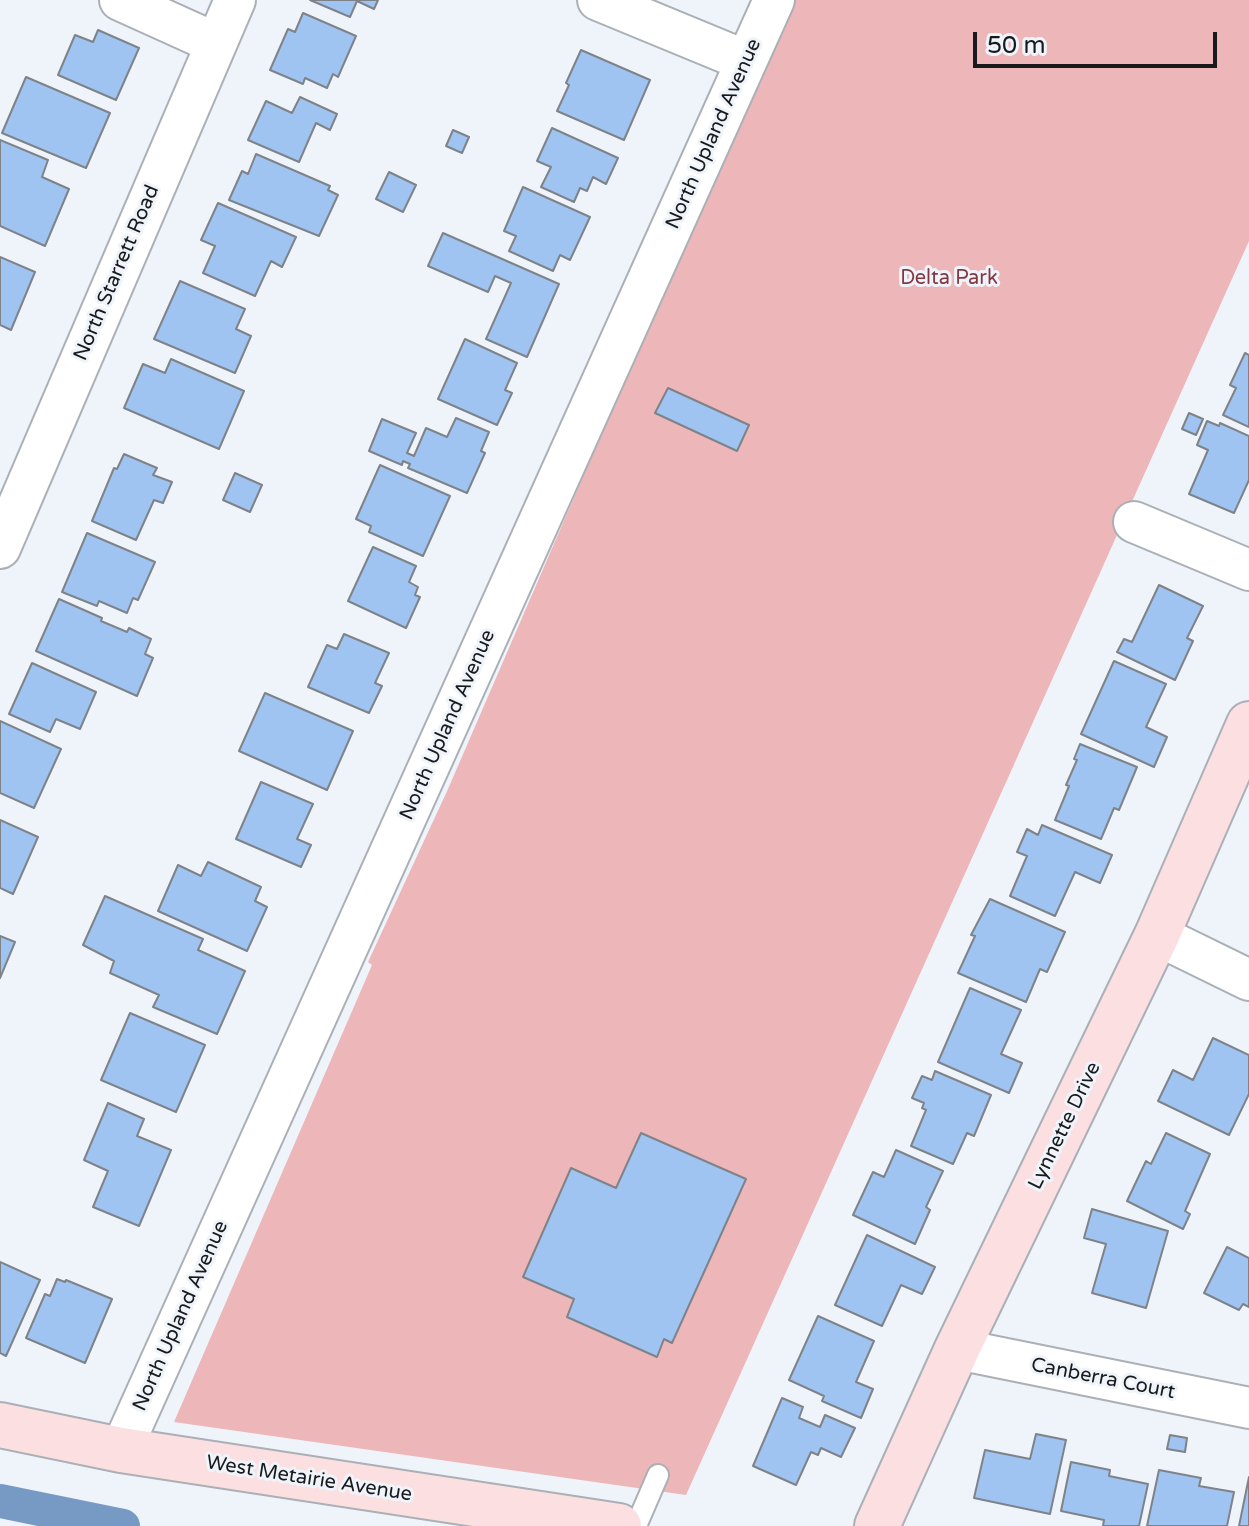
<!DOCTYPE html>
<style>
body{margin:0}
#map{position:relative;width:1249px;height:1526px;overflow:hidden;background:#eff4fb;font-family:"Varela Round",sans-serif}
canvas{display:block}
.scale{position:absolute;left:973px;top:32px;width:244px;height:36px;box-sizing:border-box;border:4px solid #17191b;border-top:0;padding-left:10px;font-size:24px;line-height:28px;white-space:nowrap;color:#17191b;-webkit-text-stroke:6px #eff4fb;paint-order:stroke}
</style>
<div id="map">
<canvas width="1249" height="1526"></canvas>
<div class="scale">50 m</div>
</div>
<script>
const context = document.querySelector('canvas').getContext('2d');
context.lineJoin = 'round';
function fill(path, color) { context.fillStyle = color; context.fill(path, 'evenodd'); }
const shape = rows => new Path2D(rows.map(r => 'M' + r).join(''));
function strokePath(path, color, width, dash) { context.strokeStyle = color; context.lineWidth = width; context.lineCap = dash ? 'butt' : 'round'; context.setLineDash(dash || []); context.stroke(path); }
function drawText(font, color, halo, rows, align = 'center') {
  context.font = font + ' "Varela Round",sans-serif'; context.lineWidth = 6; context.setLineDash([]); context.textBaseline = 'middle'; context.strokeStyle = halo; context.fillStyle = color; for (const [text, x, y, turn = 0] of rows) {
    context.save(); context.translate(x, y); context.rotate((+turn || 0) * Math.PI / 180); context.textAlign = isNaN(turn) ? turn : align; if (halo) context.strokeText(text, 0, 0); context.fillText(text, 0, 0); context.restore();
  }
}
const green = shape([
 [789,0,1249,0,1249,241,686,1495,174,1422,372,965,368,962,448,789]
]);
const canal = shape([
 [0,1501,123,1526]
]);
const building = shape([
 [310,0,378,0,374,9,357,1,350,17,310,0],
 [303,13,356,36,338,77,333,74,327,88,305,78,303,84,270,70,288,29,295,32,303,13],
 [98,30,139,48,116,100,58,75,75,35,93,42,98,30],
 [581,50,650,80,624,140,557,111,569,85,566,83,581,50],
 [26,77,110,113,86,168,2,133,26,77],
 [300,97,337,114,330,130,316,123,299,162,248,140,266,101,292,113,300,97],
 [552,128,618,158,606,184,593,177,587,191,580,188,574,202,541,187,551,167,537,161,552,128],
 [453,130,469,137,462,153,446,146,453,130],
 [0,140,48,160,42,177,69,189,45,246,0,226,0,140],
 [256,154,330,186,328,190,338,195,319,236,229,200,242,171,248,174,256,154],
 [389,172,416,185,403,212,376,199,389,172],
 [523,187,590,217,570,260,560,255,553,271,509,251,516,236,504,231,523,187],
 [218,203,296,237,282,267,271,261,255,296,203,273,215,246,201,240,218,203],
 [443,233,559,284,527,357,486,339,511,283,495,276,488,292,428,266,443,233],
 [0,257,35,272,11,330,0,325,0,257],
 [180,281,245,309,236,329,251,336,235,373,154,339,180,281],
 [465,339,517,363,505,390,512,393,497,425,438,399,465,339],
 [1245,353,1249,355,1249,427,1223,415,1236,388,1230,385,1245,353],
 [171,359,244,391,219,449,124,408,143,364,165,373,171,359],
 [668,388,749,425,737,451,655,413,668,388],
 [1189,413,1203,419,1196,435,1182,429,1189,413],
 [456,418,489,432,481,451,485,453,467,493,408,468,410,464,403,461,402,465,369,451,382,419,416,433,407,453,414,456,426,428,447,437,456,418],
 [1207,421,1219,426,1220,423,1249,436,1249,480,1234,513,1189,494,1208,450,1197,445,1207,421],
 [124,454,157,468,153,475,172,482,163,503,154,500,136,540,92,521,114,468,117,469,124,454],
 [380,465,450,496,423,556,369,532,371,526,356,519,380,465],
 [235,473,262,485,250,512,223,500,235,473],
 [87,533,155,562,138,600,133,598,127,613,99,601,97,606,62,592,87,533],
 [373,547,416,566,409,582,418,587,415,595,420,597,406,628,348,601,373,547],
 [1159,585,1203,606,1187,638,1193,641,1175,680,1117,652,1124,639,1132,642,1159,585],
 [59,599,102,618,101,621,127,632,129,628,151,639,145,654,153,658,137,696,36,651,59,599],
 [344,634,389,653,375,683,382,686,369,713,308,687,327,645,337,649,344,634],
 [1114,661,1166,684,1146,727,1167,737,1154,767,1081,734,1114,661],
 [32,663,96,692,80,729,56,719,50,732,9,714,32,663],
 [265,693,353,731,327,790,239,751,265,693],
 [0,721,61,749,34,808,0,793,0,721],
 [1080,744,1137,767,1119,810,1114,808,1101,839,1055,820,1069,786,1066,785,1077,760,1074,759,1080,744],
 [261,782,313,804,297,839,311,845,301,867,236,839,261,782],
 [0,820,38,837,13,894,0,888,0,820],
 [1042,825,1112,855,1100,883,1075,872,1055,916,1010,896,1027,856,1017,852,1027,829,1038,835,1042,825],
 [208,862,261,887,255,901,267,907,247,951,158,911,178,865,201,876,208,862],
 [105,896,203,939,198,950,245,971,217,1034,153,1007,159,995,110,973,114,961,83,945,105,896],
 [990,899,1065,932,1047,972,1040,969,1026,1002,958,973,975,936,971,935,990,899],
 [0,936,15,942,0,978,0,936],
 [970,988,1021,1010,1001,1054,1022,1063,1009,1093,938,1062,970,988],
 [130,1013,205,1045,176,1112,101,1080,130,1013],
 [1213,1038,1249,1055,1249,1094,1229,1135,1158,1101,1173,1070,1193,1080,1213,1038],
 [935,1071,991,1095,974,1136,967,1133,953,1164,911,1146,926,1110,922,1108,924,1103,912,1098,922,1076,932,1080,935,1071],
 [108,1103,144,1119,137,1136,171,1150,139,1226,93,1207,108,1171,84,1160,108,1103],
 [641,1133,746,1179,672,1343,664,1339,657,1357,567,1317,574,1299,523,1277,571,1168,616,1188,641,1133],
 [1166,1133,1210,1154,1185,1211,1190,1214,1183,1229,1127,1201,1146,1161,1151,1164,1166,1133],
 [896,1150,943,1171,926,1207,930,1210,915,1244,853,1215,873,1172,884,1177,896,1150],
 [1092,1209,1168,1231,1146,1308,1092,1293,1106,1244,1084,1238,1092,1209],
 [867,1235,935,1267,922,1294,901,1285,882,1326,835,1305,867,1235],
 [1227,1247,1249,1258,1249,1307,1243,1304,1239,1310,1204,1293,1227,1247],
 [0,1262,40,1280,6,1356,0,1353,0,1262],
 [57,1279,65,1282,66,1280,112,1299,85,1363,26,1338,45,1294,50,1296,57,1279],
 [818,1316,874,1341,856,1382,873,1389,861,1418,822,1401,824,1396,789,1380,818,1316],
 [782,1398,803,1407,799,1418,820,1427,825,1415,855,1428,841,1457,821,1448,818,1455,811,1452,796,1485,753,1466,782,1398],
 [1036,1434,1066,1440,1050,1514,974,1498,985,1450,1030,1459,1036,1434],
 [1170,1435,1187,1438,1185,1452,1167,1449,1170,1435],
 [1071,1462,1110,1470,1109,1476,1148,1484,1139,1526,1103,1526,1104,1520,1061,1511,1071,1462],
 [1159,1470,1201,1478,1199,1486,1234,1492,1227,1526,1147,1526,1159,1470],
 [1249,1477,1249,1526,1239,1526,1249,1477]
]);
const lane = shape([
 [636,1526,658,1475]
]);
const street = shape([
 [120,0,215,43],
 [598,0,746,61],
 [1134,522,1249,570],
 [0,548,235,0],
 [1157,935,1249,980],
 [957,1349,1249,1408],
 [121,1450,774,0]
]);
const secondary = shape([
 [0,1425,121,1450,619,1526],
 [877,1526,957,1349,1157,935,1249,724]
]);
const streetNames = [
 ["North Upland Avenue",714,134,-66],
 ["North Starrett Road",117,273,-67],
 ["North Upland Avenue",448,725,-66],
 ["Lynnette Drive",1065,1126,-64],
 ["North Upland Avenue",181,1316,-66],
 ["Canberra Court",1103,1379,11],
 ["West Metairie Avenue",309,1479,9]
];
const parkNames = [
 ["Delta Park",949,279]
];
fill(green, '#edb6b9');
strokePath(canal, '#779ac5', 34);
fill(building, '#a0c4f1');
strokePath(building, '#7e8389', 2);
strokePath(lane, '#abb0b6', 24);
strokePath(street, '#abb0b6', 44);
strokePath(secondary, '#abb0b6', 48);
strokePath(lane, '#fff', 20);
strokePath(street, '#fff', 40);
strokePath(secondary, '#fcdfe1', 44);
drawText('20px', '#17191b', '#eff4fb', streetNames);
drawText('20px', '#853842', '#eff4fb', parkNames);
</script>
